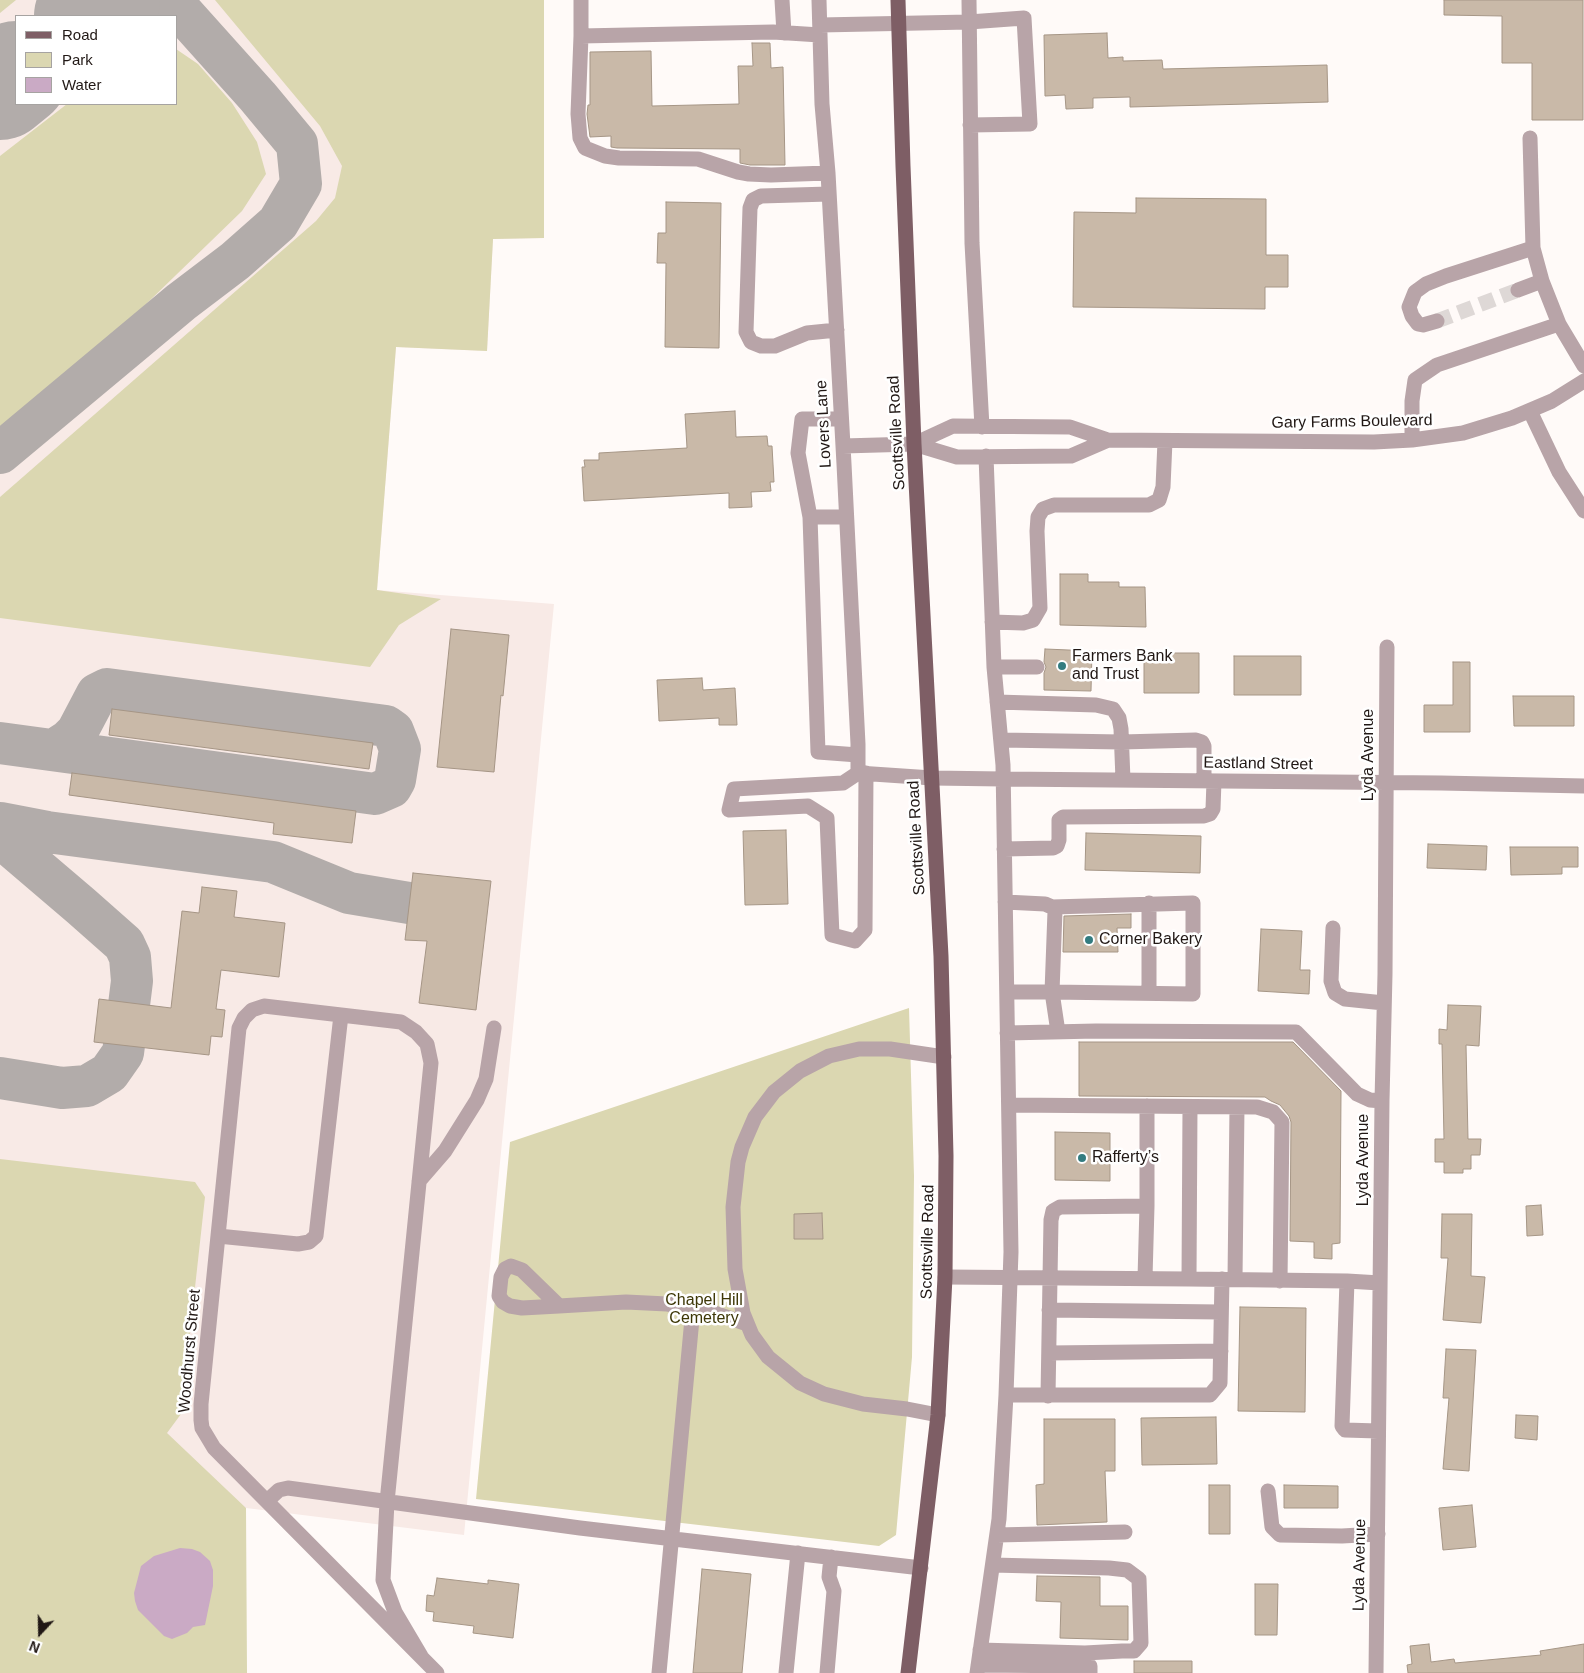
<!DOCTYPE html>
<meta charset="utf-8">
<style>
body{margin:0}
#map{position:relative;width:1584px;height:1673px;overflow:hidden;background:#fffaf8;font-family:Arial,sans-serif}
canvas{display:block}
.legend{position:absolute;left:15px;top:15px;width:162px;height:90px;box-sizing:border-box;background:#fff;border:1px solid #a6a3a1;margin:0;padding:6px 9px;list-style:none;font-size:15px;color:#211815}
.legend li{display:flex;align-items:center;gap:10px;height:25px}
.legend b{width:25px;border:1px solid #a6a3a1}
.north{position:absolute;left:15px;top:1608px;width:50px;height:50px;-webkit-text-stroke:4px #fff;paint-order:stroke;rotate:201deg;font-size:14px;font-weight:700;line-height:20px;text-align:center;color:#211815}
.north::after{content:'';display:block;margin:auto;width:18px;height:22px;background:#211815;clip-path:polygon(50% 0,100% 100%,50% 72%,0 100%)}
</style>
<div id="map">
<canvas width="1584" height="1673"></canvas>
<ul class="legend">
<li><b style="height:6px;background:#7e5e65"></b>Road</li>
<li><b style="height:14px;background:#dbd7b1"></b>Park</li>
<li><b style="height:14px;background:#caaac5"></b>Water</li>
</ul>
<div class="north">N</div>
</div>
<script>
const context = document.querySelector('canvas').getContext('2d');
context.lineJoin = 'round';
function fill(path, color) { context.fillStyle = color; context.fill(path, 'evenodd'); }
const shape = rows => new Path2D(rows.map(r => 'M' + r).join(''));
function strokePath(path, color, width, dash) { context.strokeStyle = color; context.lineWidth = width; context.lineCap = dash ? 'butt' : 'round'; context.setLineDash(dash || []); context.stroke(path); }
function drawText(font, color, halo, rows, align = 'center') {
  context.font = font + ' Arial,sans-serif'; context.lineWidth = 5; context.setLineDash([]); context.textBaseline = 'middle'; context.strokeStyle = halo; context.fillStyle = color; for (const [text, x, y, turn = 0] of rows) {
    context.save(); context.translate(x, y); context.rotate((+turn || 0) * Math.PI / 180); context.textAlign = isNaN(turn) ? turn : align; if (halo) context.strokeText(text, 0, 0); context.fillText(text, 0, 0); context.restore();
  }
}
const built = shape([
 [0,0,544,0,544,238,493,239,487,351,396,347,377,590,554,604,464,1535,246,1508,0,1485],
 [16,16,176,16,176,104,16,104]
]);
const green = shape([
 [0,0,16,0,0,13],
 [215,0,544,0,544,238,493,239,487,351,396,347,377,590,441,599,399,625,370,667,0,618,0,497,316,221,335,198,342,166,320,126],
 [176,49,198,64,232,103,257,142,266,174,242,211,76,372,0,433,0,156,67,104,176,104],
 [909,1008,914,1176,912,1357,896,1535,879,1546,476,1499,510,1142],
 [0,1159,195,1182,205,1197,181,1414,167,1433,246,1508,247,1673,0,1673]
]);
const water = shape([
 [180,1548,192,1549,200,1552,210,1561,213,1570,213,1586,205,1625,193,1627,187,1633,172,1639,164,1636,138,1610,135,1601,134,1593,141,1566,154,1556]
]);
const taxiway = shape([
 [0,453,181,302,235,261,278,223,301,184,297,144,258,97,171,0],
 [0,743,375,794,391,787,395,780,400,749,393,731,386,726,107,689,97,694,77,732,68,741,54,750],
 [0,823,47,832,273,862,349,893,409,903],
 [0,837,81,906,124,944,130,957,132,981,123,1053,109,1073,87,1086,62,1088,0,1078]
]);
const runway = shape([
 [87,16,107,0],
 [0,87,16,74]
]);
const building = shape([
 [1444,0,1583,0,1583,120,1532,120,1532,63,1502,63,1502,16,1444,15,1444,0],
 [1107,33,1108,58,1123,57,1123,61,1162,60,1163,69,1327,65,1328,102,1130,107,1130,97,1093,98,1093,108,1066,109,1065,95,1045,96,1044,35,1107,33],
 [752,43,770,43,771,68,783,67,785,165,750,165,740,163,740,149,617,148,611,147,611,136,590,137,587,114,588,105,590,105,590,52,651,51,652,106,739,104,738,66,753,66,752,43],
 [1136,198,1266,199,1266,255,1288,255,1288,287,1265,287,1265,309,1073,307,1074,212,1136,213,1136,198],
 [666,202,721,203,719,348,665,347,666,263,657,263,658,233,666,233,666,202],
 [735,411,736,437,767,436,768,446,772,446,774,482,770,482,771,491,751,492,752,507,729,508,729,493,584,501,582,467,585,467,584,460,599,460,599,453,687,448,685,414,735,411],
 [1060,574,1088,574,1088,582,1119,582,1119,587,1145,587,1146,627,1060,625,1060,574],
 [451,629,509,635,503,696,501,695,494,772,437,767,451,629],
 [1045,649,1092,651,1091,691,1044,690,1044,673,1046,667,1044,662,1045,649],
 [1144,653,1199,653,1199,693,1144,693,1144,653],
 [1234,656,1301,656,1301,695,1234,695,1234,656],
 [1453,662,1470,662,1470,732,1424,732,1424,705,1453,705,1453,662],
 [702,678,703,690,735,688,737,725,719,725,719,718,659,721,657,680,702,678],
 [1513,696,1574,696,1574,726,1514,726,1513,696],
 [112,709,373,743,369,769,109,735,112,709],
 [72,773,356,811,352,843,273,834,274,823,69,795,72,773],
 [786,830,788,904,745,905,743,831,786,830],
 [1086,833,1201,836,1200,873,1085,870,1086,833],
 [1428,844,1487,846,1486,870,1427,868,1428,844],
 [1510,847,1578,847,1578,867,1562,867,1562,874,1511,875,1510,847],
 [413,873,491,881,476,1010,419,1003,427,941,405,940,413,873],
 [202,887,237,891,234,917,285,923,279,977,221,970,216,1009,225,1010,222,1037,211,1036,209,1055,94,1042,99,999,171,1008,182,911,199,913,202,887],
 [1131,914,1131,928,1117,928,1118,952,1063,952,1064,916,1131,914],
 [1261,929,1302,931,1300,970,1310,970,1309,994,1258,991,1261,929],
 [1448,1005,1481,1006,1479,1046,1466,1045,1468,1139,1481,1139,1480,1155,1471,1155,1471,1169,1463,1169,1463,1173,1444,1173,1444,1162,1435,1162,1435,1139,1444,1139,1442,1044,1439,1044,1439,1029,1447,1030,1448,1005],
 [1079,1042,1293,1042,1341,1091,1340,1243,1332,1244,1332,1259,1314,1258,1314,1242,1290,1241,1291,1122,1289,1116,1280,1105,1271,1101,1265,1097,1079,1096,1079,1042],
 [1055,1132,1110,1133,1110,1181,1055,1180,1055,1132],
 [1541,1205,1543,1235,1527,1236,1526,1206,1541,1205],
 [822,1213,823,1239,794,1239,794,1214,822,1213],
 [1442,1214,1472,1214,1471,1276,1485,1277,1481,1323,1443,1320,1448,1258,1441,1258,1442,1214],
 [1240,1307,1306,1308,1305,1412,1238,1411,1240,1307],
 [1446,1349,1476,1350,1469,1471,1443,1469,1449,1398,1443,1398,1446,1349],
 [1516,1415,1538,1416,1537,1440,1515,1438,1516,1415],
 [1216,1417,1217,1464,1142,1465,1141,1418,1216,1417],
 [1044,1419,1115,1419,1115,1471,1105,1471,1107,1522,1037,1525,1036,1485,1044,1484,1044,1419],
 [1209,1485,1230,1485,1230,1534,1209,1534,1209,1485],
 [1284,1485,1338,1486,1338,1508,1284,1508,1284,1485],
 [1472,1505,1476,1547,1443,1550,1439,1508,1472,1505],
 [702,1569,751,1574,742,1673,693,1673,702,1569],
 [1037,1576,1100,1577,1100,1606,1128,1606,1128,1640,1060,1638,1061,1602,1036,1601,1037,1576],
 [437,1578,488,1584,488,1580,519,1584,513,1638,473,1633,474,1626,433,1621,434,1612,426,1611,427,1595,434,1596,437,1578],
 [1255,1584,1278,1584,1277,1635,1255,1635,1255,1584],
 [1429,1644,1431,1662,1454,1659,1455,1663,1541,1655,1540,1651,1584,1644,1584,1673,1408,1673,1407,1665,1412,1664,1410,1646,1429,1644],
 [1134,1661,1192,1661,1192,1673,1134,1673,1134,1661]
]);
const minorTunnel = shape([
 [1437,321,1518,290]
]);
const minor = shape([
 [581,0,581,36,773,32,820,35],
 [782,0,784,33],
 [819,0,822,104,828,173,844,464,858,744,858,773],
 [969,0,972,243,982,427],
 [820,25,969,22,1024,18,1030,124,970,125],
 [581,36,578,114,580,138,585,148,605,156,619,158,698,159,738,172,749,174,771,175,828,173],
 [1530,138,1533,248,1542,281,1559,324,1584,366],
 [829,194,761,196,753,200,750,208,746,332,751,342,761,346,775,346,807,333,837,330],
 [1518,290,1542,281],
 [1437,321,1423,325,1418,324,1412,316,1409,307,1415,292,1426,284,1446,276,1533,248],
 [1530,411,1559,472,1584,511],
 [841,419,802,419,798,453,810,517,818,752,858,755],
 [1412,440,1412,401,1415,380,1437,365,1559,324],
 [914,444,953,426,1070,427,1108,440,1374,442,1412,440,1463,433,1512,418,1552,401,1584,381],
 [843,446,914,444,957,457,1071,456,1108,440],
 [810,517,846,517],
 [992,622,1023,623,1033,620,1040,608,1037,531,1038,517,1043,509,1054,505,1149,505,1159,500,1163,487,1165,441],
 [994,667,1037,667],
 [997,702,1096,705,1113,709,1119,718,1121,729,1123,780],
 [1001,740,1122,742,1196,740,1202,742,1204,746,1204,781],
 [858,773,932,778,1003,779,1441,783,1584,786],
 [858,773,843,783,734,789,729,810,808,806,827,818,832,935,855,941,865,930,866,773],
 [1004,849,1053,848,1057,846,1059,840,1059,820,1063,817,1204,816,1210,814,1213,809,1214,781],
 [1005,902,1045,904,1052,907,1055,911,1052,992,1007,992],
 [1149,903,1149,993],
 [1052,907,1193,903,1193,994,1052,992,1058,1032],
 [1333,928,1331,981,1335,993,1345,999,1384,1003],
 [1007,1033,1096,1031,1296,1032,1357,1094,1370,1100,1382,1101],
 [1009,1105,1257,1107,1273,1112,1282,1122,1280,1281],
 [419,1181,445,1151,477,1100,486,1079,494,1028],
 [218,1236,298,1244,309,1242,316,1236,341,1015],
 [945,1277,1189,1279,1347,1281,1380,1283],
 [1145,1278,1147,1206],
 [1189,1279,1190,1107],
 [1235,1279,1237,1107],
 [1347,1281,1342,1426,1345,1430,1378,1431],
 [559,1306,522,1270,511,1266,505,1269,501,1277,499,1296,503,1302,510,1306,522,1308,559,1306,626,1302,667,1304,703,1309,747,1324],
 [1049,1310,1221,1312],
 [1049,1353,1221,1351],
 [1006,1395,1210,1395,1220,1383,1222,1279],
 [1048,1396,1051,1220,1053,1211,1060,1207,1147,1206,1147,1106],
 [938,1415,907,1409,863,1404,824,1394,800,1383,768,1357,752,1335,743,1313,735,1269,733,1207,738,1162,742,1147,755,1117,774,1092,800,1071,829,1056,859,1049,890,1049,944,1057],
 [1268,1491,1272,1527,1280,1535,1342,1536,1378,1534],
 [267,1501,279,1490,288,1488,580,1528,921,1568],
 [997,1535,1125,1532],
 [980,1650,1085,1653,1122,1651,1134,1651,1141,1643,1139,1579,1127,1570,1109,1568,993,1565],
 [421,1656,395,1612,383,1580,387,1502,431,1063,427,1044,416,1032,401,1022,264,1006,252,1010,244,1018,239,1028,201,1404,201,1420,202,1428,214,1448,437,1673],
 [978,1665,1090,1666,1090,1673],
 [659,1673,693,1308],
 [786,1673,798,1553],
 [827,1673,834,1591,829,1577,831,1557],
 [977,1673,999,1519,1006,1395,1011,1252,1003,765,994,667,986,456],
 [1376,1673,1382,1101,1385,974,1387,647]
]);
const major = shape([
 [898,0,903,166,914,444,941,956,946,1156,945,1277,938,1415,908,1673]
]);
const markers = [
 [1062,666,5,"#337c80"],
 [1089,940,5,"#337c80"],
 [1082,1158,5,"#337c80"]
];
const streetNames = [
 ["Gary Farms Boulevard",1352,422,-1],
 ["Lovers Lane",824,424,-93],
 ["Scottsville Road",897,433,-93],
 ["Lyda Avenue",1369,755,-90],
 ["Eastland Street",1258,764,1],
 ["Scottsville Road",917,838,-93],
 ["Lyda Avenue",1364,1160,-90],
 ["Scottsville Road",928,1242,-89],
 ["Woodhurst Street",190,1351,-85],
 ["Lyda Avenue",1360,1565,-89]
];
const poiNames = [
 ["Farmers Bank",1072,657],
 ["and Trust",1072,675],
 ["Corner Bakery",1099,940],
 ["Rafferty’s",1092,1158]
];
const parkNames = [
 ["Chapel Hill",704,1301],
 ["Cemetery",704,1319]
];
fill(built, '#f8eae6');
fill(green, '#dbd7b1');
fill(water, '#caaac5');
strokePath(taxiway, '#b2acaa', 42);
strokePath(runway, '#b2acaa', 106);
fill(building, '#c9b9a8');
strokePath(building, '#a69686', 1);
strokePath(minorTunnel, '#ded8d6', 15, [15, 8]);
strokePath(minor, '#b8a4a8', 15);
strokePath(major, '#7e5e65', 15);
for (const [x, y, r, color] of markers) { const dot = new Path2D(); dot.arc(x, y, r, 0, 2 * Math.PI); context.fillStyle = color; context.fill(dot); strokePath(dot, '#fff', 2); }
drawText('16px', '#211815', '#fff', streetNames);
drawText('16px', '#211815', '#fff', poiNames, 'left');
drawText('16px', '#3d3706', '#fff', parkNames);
</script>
